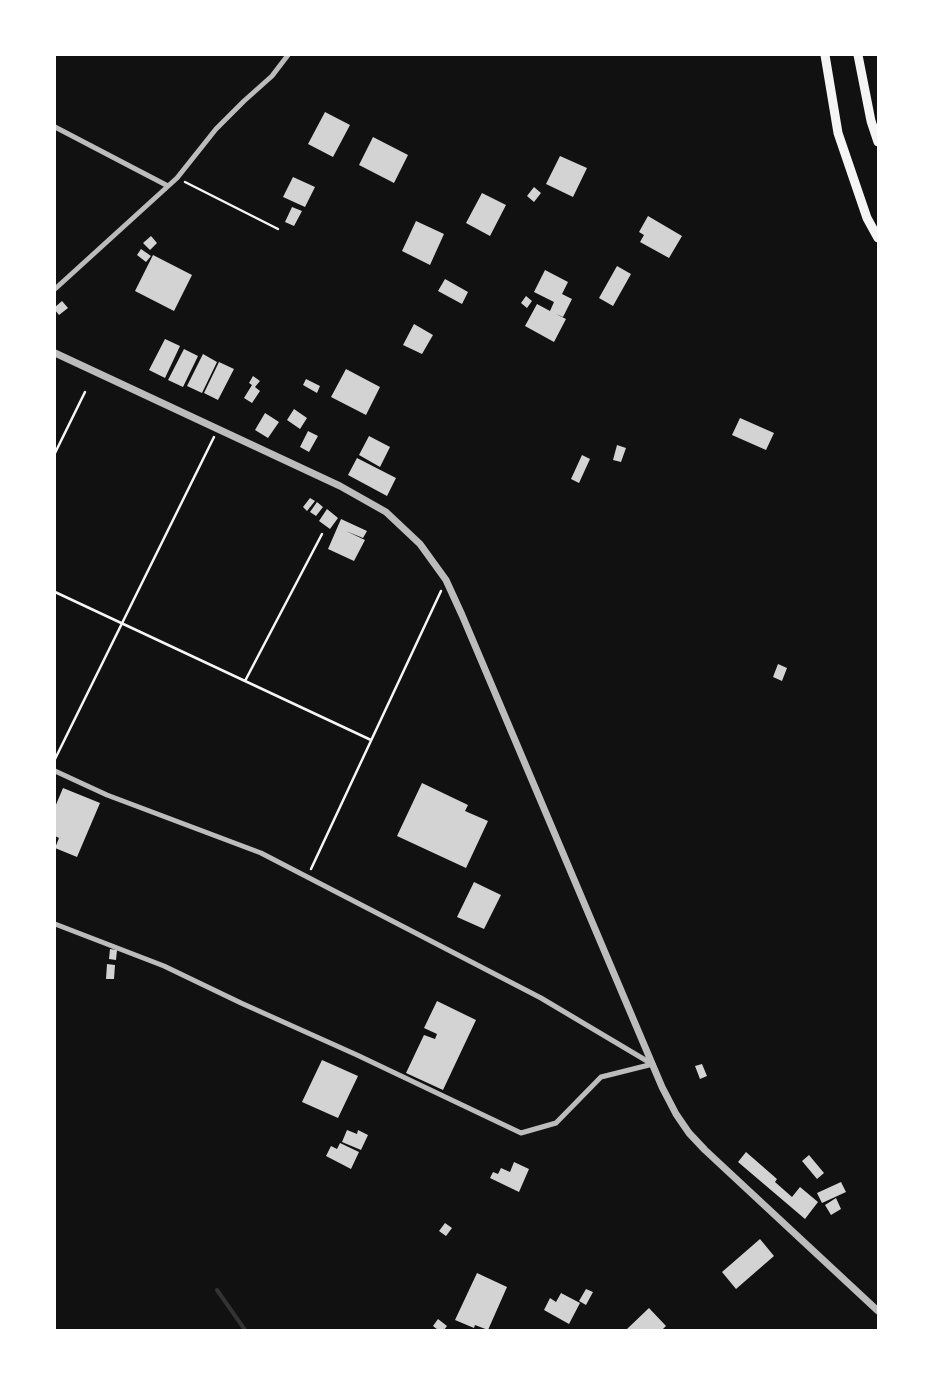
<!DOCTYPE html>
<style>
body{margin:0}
#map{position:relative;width:933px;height:1385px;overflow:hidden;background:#111;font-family:Raleway,sans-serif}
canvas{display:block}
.frame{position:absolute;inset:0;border:56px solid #fff;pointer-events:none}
</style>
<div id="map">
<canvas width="933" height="1385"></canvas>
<div class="frame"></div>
</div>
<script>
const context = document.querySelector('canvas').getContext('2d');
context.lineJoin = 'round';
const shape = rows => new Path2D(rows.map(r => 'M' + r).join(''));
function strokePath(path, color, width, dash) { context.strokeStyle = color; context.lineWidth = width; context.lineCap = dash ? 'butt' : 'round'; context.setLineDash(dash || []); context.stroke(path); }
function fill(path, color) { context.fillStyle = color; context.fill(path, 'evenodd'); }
const stream = shape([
 [217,1290,245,1330]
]);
const building = shape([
 [325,112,350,125,333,157,308,144],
 [373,137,408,155,394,183,359,165],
 [560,156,587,168,573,197,546,184],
 [293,177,315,187,305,207,283,197],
 [534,187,541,193,534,202,527,196],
 [482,193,506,205,490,236,466,223],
 [292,207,302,211,294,226,285,222],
 [648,216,682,236,669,258,640,242,644,235,639,232],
 [416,221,444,234,430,265,402,251],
 [151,236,157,243,150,250,143,243],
 [141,249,151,256,146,262,137,255],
 [153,255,192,275,174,311,135,291],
 [617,266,631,274,613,306,599,298],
 [545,270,568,282,562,294,572,299,563,317,556,314,566,319,554,342,525,326,537,304,550,311,554,302,534,292],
 [445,279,468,292,462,304,438,291],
 [526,296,532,301,527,308,521,303],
 [62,301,68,308,59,315,55,310,55,307],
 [414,324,433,335,422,354,403,345],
 [165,339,180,346,165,378,149,370],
 [184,349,198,356,183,387,168,380],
 [203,354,217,362,202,393,187,386],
 [219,362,234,369,218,400,204,393],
 [346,369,380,387,366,415,331,397],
 [253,376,260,381,255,387,260,391,252,403,244,398,252,385,249,383],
 [306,379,320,386,317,393,303,385],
 [294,409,307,418,300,429,287,420],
 [265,413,279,422,268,438,255,430],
 [740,418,774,433,766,450,732,435],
 [308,431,318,436,309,452,300,447],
 [369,436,390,447,380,467,359,455],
 [617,445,626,448,621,462,613,460],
 [582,455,590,459,579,483,571,479],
 [357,458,396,478,387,496,348,475],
 [310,498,315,501,307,511,303,507],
 [317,502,323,507,316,516,310,512],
 [327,509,338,518,330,529,319,521],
 [341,519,367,531,363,538,346,531,365,540,354,561,328,549],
 [778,664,787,668,782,681,773,677],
 [422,783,468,805,465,811,488,821,466,868,397,836],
 [63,788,100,803,77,857,55,848,59,838,55,836,55,807],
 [474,882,501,895,484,929,457,917],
 [110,949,117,950,116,960,109,959],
 [107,964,115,965,114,979,106,979],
 [437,1001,476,1020,443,1090,406,1073,424,1035,435,1039,437,1034,424,1028],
 [322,1060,358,1076,338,1118,302,1102],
 [702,1064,707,1076,700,1079,695,1066],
 [347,1130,357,1134,358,1130,368,1135,361,1150,342,1142],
 [340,1143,359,1152,351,1169,326,1156,331,1146,337,1149],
 [746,1152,777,1179,775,1182,792,1197,800,1187,818,1202,805,1219,738,1162],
 [809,1155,824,1173,817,1179,802,1161],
 [514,1162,529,1169,519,1192,490,1178,493,1172,498,1174,501,1168,510,1172],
 [841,1182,846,1192,822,1203,817,1193],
 [836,1198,841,1209,831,1215,825,1205],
 [445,1223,452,1228,446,1236,439,1231],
 [760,1239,774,1256,736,1289,722,1272],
 [477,1273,507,1287,488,1330,475,1325,474,1328,455,1320],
 [586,1289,593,1292,586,1305,579,1301],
 [561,1293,580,1303,569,1324,544,1310,550,1298,556,1302],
 [649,1308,666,1326,662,1330,628,1330,627,1329],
 [438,1319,447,1326,444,1330,438,1330,433,1326]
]);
const path = shape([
 [185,182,278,229],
 [55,453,85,392],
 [55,592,371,740],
 [245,681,322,534],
 [55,759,214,437],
 [311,869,441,591]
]);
const minor = shape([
 [55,127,168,186],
 [55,289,177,178,216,129,244,101,272,76,288,55],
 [55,771,107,795,261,853,541,998,652,1064],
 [55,924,164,966,241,1003,357,1055,521,1133,556,1123,601,1077,653,1064]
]);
const tertiary = shape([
 [55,353,340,486,386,512,420,544,446,580,462,615,662,1087,676,1114,689,1133,705,1150,878,1311]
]);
const trunk = shape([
 [825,55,838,133,867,218,878,238],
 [858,55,871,121,878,142]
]);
strokePath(stream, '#333', 4);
fill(building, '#d3d3d3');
strokePath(path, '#f5f5f5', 2.5);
strokePath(minor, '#bcbcbc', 5);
strokePath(tertiary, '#bcbcbc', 7);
strokePath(trunk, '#f5f5f5', 9);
</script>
